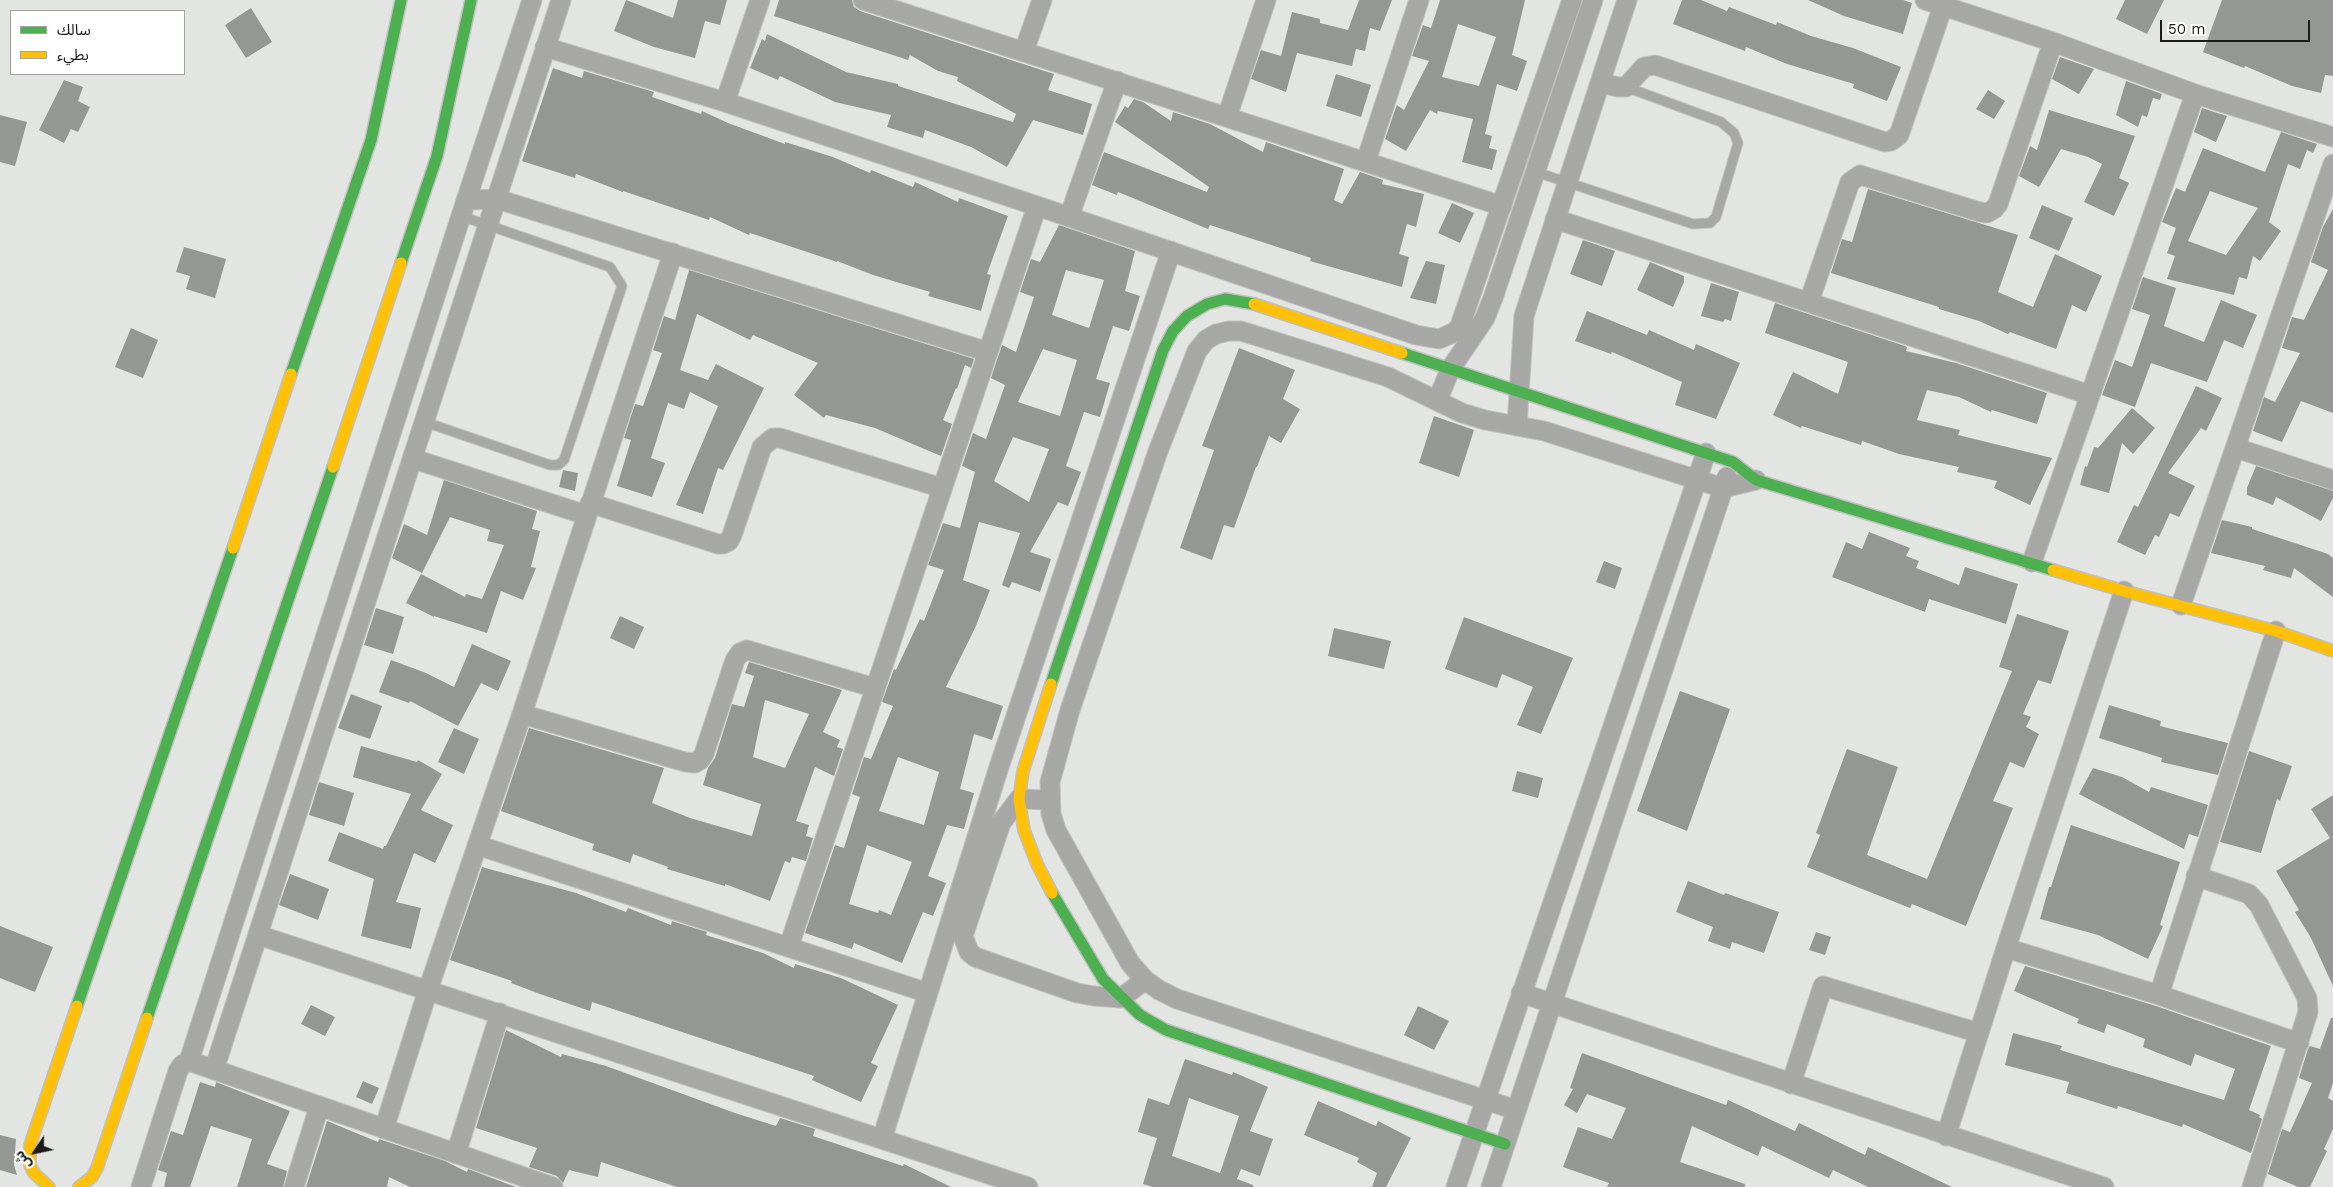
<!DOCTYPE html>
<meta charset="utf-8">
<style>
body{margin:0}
#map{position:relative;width:2333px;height:1187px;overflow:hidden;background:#e3e5e2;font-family:"Work Sans","Noto Sans Arabic",sans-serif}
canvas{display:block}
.legend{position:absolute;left:10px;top:10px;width:175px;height:65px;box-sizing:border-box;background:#fff;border:1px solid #a4a4a3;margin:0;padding:6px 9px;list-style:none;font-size:15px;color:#1b1c1a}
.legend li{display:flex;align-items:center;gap:10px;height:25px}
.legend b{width:25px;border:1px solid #a4a4a3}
.north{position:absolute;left:10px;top:1127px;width:50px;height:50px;-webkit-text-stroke:4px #fff;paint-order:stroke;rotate:236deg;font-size:14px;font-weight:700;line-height:20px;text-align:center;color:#1b1c1a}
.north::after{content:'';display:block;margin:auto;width:18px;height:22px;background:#1b1c1a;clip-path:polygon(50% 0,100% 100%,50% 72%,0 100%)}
.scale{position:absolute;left:2160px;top:20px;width:150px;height:22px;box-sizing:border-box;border:2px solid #1b1c1a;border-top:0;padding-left:6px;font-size:15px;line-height:18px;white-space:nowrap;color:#1b1c1a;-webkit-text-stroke:4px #fff;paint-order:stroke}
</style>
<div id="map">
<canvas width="2333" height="1187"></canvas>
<ul class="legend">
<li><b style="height:6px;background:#4caf50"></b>سالك</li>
<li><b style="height:6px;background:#ffc107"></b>بطيء</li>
</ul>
<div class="north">ش</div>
<div class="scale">50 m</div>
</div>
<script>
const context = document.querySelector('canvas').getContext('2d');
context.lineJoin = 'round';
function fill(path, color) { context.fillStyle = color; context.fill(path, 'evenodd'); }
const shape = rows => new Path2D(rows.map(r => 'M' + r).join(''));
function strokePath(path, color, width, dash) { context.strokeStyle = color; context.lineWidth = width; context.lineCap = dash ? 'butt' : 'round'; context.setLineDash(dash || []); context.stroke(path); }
const building = shape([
 [626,0,673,18,678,0,727,0,720,25,705,21,695,58,654,47,614,31],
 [779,0,852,0,854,7,860,11,1054,74,1048,90,1092,104,1083,135,1033,120,1007,167,971,147,925,130,923,138,887,127,891,115,835,102,780,76,778,80,750,68,762,39,765,41,767,34,846,72,898,84,898,86,1013,122,1016,114,957,81,958,77,938,71,910,55,908,60,774,16],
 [1359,0,1392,0,1380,31,1370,28,1365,51,1356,49,1352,66,1297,53,1286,92,1251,79,1261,50,1281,56,1292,12,1320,19,1320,23,1348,30],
 [1440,0,1525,0,1512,55,1527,61,1517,91,1497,84,1485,134,1492,136,1489,148,1497,150,1492,170,1462,162,1473,119,1438,111,1437,114,1430,110,1406,151,1385,139,1395,110,1397,105,1404,110,1429,61,1412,56,1423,25,1431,28],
 [1458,24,1496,37,1479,86,1442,77],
 [1682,0,1701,0,1727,11,1729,7,1776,25,1777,22,1811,36,1853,48,1901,67,1887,101,1853,88,1854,84,1787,64,1746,47,1745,51,1673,24],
 [1808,0,1903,0,1912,3,1903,34,1844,16],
 [2125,0,2164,0,2147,34,2116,19],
 [2222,0,2333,0,2333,76,2325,75,2321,93,2292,86,2245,66,2244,68,2203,52],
 [251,8,272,42,246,58,225,25],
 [2060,57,2094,69,2079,94,2052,79],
 [553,68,582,78,584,71,654,92,652,97,701,114,702,111,728,123,785,144,785,142,833,157,870,173,871,170,913,187,915,182,958,202,959,198,1008,216,987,274,991,275,981,311,928,296,930,292,873,275,837,261,837,262,750,233,749,235,710,217,709,220,623,191,623,192,576,174,575,178,522,161],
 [1336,74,1371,85,1361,117,1326,106],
 [64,80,83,87,78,101,90,107,78,132,71,129,64,143,39,130],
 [2126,81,2162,94,2160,100,2153,98,2147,117,2142,115,2138,127,2116,115],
 [1988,90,2005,101,1994,119,1976,109],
 [1134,99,1143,102,1171,121,1173,112,1210,124,1263,152,1266,142,1344,169,1334,200,1342,204,1360,172,1383,180,1382,184,1424,194,1416,227,1407,224,1399,254,1409,257,1402,287,1310,261,1311,258,1210,225,1208,229,1118,192,1117,195,1092,185,1104,152,1207,192,1209,187,1115,122,1125,106,1128,108],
 [2202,108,2227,116,2216,142,2194,132],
 [2049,110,2135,136,2119,178,2129,183,2114,216,2084,202,2102,164,2088,157,2061,149,2039,187,2019,176,2030,146,2037,150],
 [0,115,27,122,15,166,0,162],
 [2281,132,2317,144,2313,153,2307,150,2300,169,2288,164,2269,222,2281,231,2260,261,2253,256,2247,279,2239,277,2234,295,2167,279,2175,256,2167,253,2176,228,2162,222,2176,188,2185,192,2203,148,2265,172],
 [2210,191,2258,208,2226,255,2188,241],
 [1868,189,2018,235,1998,292,2033,307,2055,254,2102,276,2086,312,2072,305,2056,349,2010,332,2008,334,1979,321,1939,309,1939,307,1831,273,1842,239,1852,242],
 [1452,203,1474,213,1460,243,1438,233],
 [2042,205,2073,218,2059,251,2029,238],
 [2333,209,2333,413,2301,401,2282,442,2253,431,2264,397,2275,402,2300,353,2282,348,2292,317,2304,320,2328,270,2311,262,2323,227],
 [1059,225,1135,251,1125,291,1140,296,1129,331,1113,326,1096,379,1110,383,1100,417,1084,412,1066,466,1081,472,1068,506,1058,502,1030,552,1051,559,1040,592,1012,582,1009,588,1002,585,1020,533,979,522,963,580,990,590,975,628,946,687,1003,706,992,740,974,734,960,789,974,793,964,829,947,825,928,876,946,883,933,916,923,912,902,963,854,943,852,949,805,933,835,845,844,848,860,797,852,794,864,757,871,759,893,706,882,702,894,669,896,670,920,619,924,621,944,570,928,565,943,523,960,528,975,472,962,466,973,433,986,439,1005,385,991,378,1002,345,1016,352,1034,297,1020,292,1031,259,1040,262],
 [1066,270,1104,280,1089,328,1052,315],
 [1043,349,1077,360,1060,416,1018,402],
 [1013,437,1049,449,1029,502,994,481],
 [898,757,939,772,924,825,879,811],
 [867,845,912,862,891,915,879,910,878,913,849,904],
 [1583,240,1615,251,1602,286,1570,274],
 [184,247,226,259,215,298,186,289,190,276,176,272],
 [1426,261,1445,265,1436,304,1410,298],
 [1650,262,1684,276,1684,282,1673,307,1637,290],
 [689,270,974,359,971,368,965,365,957,389,956,388,943,420,952,424,941,456,875,428,826,415,824,418,794,395,818,363,753,335,750,340,697,314,680,370,708,380,716,364,764,388,723,470,718,468,703,514,676,505,718,406,690,392,684,409,668,403,651,458,665,463,652,497,617,486,631,440,624,438,635,404,643,406,662,353,653,350,664,316,675,320],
 [2143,277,2176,288,2164,326,2204,342,2221,300,2257,315,2243,348,2224,340,2207,382,2151,363,2135,407,2102,395,2115,360,2132,367,2150,315,2132,309],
 [1711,283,1739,292,1731,321,1725,319,1723,322,1701,316],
 [1775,303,1902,345,1907,347,1906,351,1956,363,2047,393,2037,424,1992,410,1991,412,1959,397,1927,390,1917,420,1960,430,1958,435,2052,458,2030,505,1994,488,1997,481,1957,472,1959,467,1899,454,1862,441,1861,445,1802,426,1801,428,1773,415,1793,372,1838,394,1848,362,1765,333],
 [1587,311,1647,335,1649,330,1694,350,1696,344,1740,363,1716,419,1675,405,1682,382,1612,352,1611,354,1575,341],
 [131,328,158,340,143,378,115,367],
 [1239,348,1295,370,1283,399,1300,409,1281,443,1269,436,1257,467,1256,467,1234,528,1224,525,1212,560,1180,548,1214,450,1202,446],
 [2196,386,2222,398,2206,431,2201,428,2168,473,2195,486,2179,517,2170,513,2159,537,2155,535,2145,555,2117,542,2134,505,2138,507],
 [2132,408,2155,428,2133,454,2122,443,2109,493,2080,485,2085,466,2087,467,2094,447,2098,448],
 [1434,416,1474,430,1459,477,1419,463],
 [2256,466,2333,491,2333,498,2321,521,2276,497,2273,505,2247,495,2247,488],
 [563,470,578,473,575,491,559,487],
 [444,480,537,511,532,529,540,531,531,567,536,568,523,600,501,591,487,633,434,616,434,617,406,603,421,574,465,597,466,594,482,599,504,545,487,541,490,530,450,517,422,573,392,558,404,524,427,535],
 [2222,520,2252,527,2252,529,2328,554,2333,558,2333,597,2294,568,2291,578,2263,570,2265,566,2211,553],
 [1869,532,1910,548,1906,556,1919,561,1916,568,1959,585,1965,567,2018,584,2006,624,1929,599,1925,612,1832,577,1846,542,1862,549],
 [1604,561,1622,568,1615,589,1596,582],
 [376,608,404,617,393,654,364,645],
 [2017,614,2069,631,2051,684,2038,680,2023,714,2031,717,2026,727,2039,734,2024,768,2010,762,1993,801,2013,808,1966,926,1912,904,1910,908,1807,867,1820,835,1816,833,1847,749,1898,767,1867,855,1927,879,2012,671,1999,667],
 [620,616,644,627,634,649,610,638],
 [1464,617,1573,658,1541,734,1517,725,1533,687,1502,674,1497,688,1445,669],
 [1334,628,1391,641,1384,669,1328,656],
 [472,644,511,661,498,691,481,683,458,726,410,701,409,703,379,692,391,660,426,673,454,687],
 [749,662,842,690,823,732,840,740,837,747,843,749,834,776,815,767,796,821,809,825,806,836,813,838,806,861,792,857,790,863,785,861,770,901,725,884,725,886,667,869,668,867,633,854,630,863,592,850,594,844,501,811,529,728,664,768,652,803,690,818,752,836,761,804,703,785,708,768,715,758,732,704,744,707,754,676,745,673],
 [765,700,809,714,785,768,753,757],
 [1680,691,1730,709,1687,831,1637,811],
 [351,694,382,706,370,739,338,728],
 [2109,705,2161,721,2160,726,2228,743,2218,775,2161,762,2162,758,2099,738],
 [454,728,479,739,464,774,438,762],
 [361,746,417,762,418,760,442,774,421,810,453,825,435,863,414,853,396,902,421,908,411,949,361,936,374,879,328,861,339,832,383,849,384,846,386,846,411,794,353,777],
 [2249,751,2292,766,2280,801,2277,799,2261,853,2220,842],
 [2093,768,2122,777,2149,792,2151,787,2208,805,2198,837,2189,834,2184,849,2079,794],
 [1517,771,1543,778,1538,798,1512,791],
 [319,782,354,793,344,826,309,815],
 [2333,795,2333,986,2311,938,2295,912,2299,910,2276,871,2330,838,2311,809],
 [2071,825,2180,862,2160,925,2163,926,2148,959,2098,935,2040,919,2049,887,2051,887],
 [482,867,576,893,626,912,628,908,671,925,672,921,707,932,706,935,763,953,794,968,795,964,841,978,898,1005,871,1063,878,1066,861,1102,812,1080,814,1076,592,1002,590,1011,540,994,511,983,512,981,450,960],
 [290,874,329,889,318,920,279,905],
 [1688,881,1724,895,1725,893,1779,912,1764,953,1732,942,1730,949,1708,941,1713,927,1676,912],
 [0,926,53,947,35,992,0,978],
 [1816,932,1831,937,1825,955,1809,950],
 [2025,966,2156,1006,2271,1046,2249,1110,2260,1115,2259,1117,2262,1119,2251,1153,2183,1124,2182,1127,2118,1106,2117,1109,2066,1093,2069,1082,2005,1065,2013,1033,2062,1046,2060,1050,2224,1100,2235,1069,2195,1054,2191,1066,2143,1047,2145,1039,2107,1024,2104,1033,2077,1023,2079,1019,2014,991],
 [311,1005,335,1017,325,1036,301,1024],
 [1418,1006,1449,1021,1434,1050,1404,1035],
 [2331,1018,2333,1018,2333,1083,2328,1098,2333,1101,2333,1129,2324,1149,2327,1151,2310,1187,2298,1187,2268,1174,2282,1129,2290,1132,2312,1083,2299,1078,2308,1049,2310,1046,2320,1049],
 [506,1030,561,1057,562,1054,606,1066,735,1113,776,1126,780,1118,815,1129,813,1136,903,1166,904,1164,951,1187,677,1187,601,1162,598,1177,569,1170,563,1183,557,1176,529,1167,537,1148,476,1128],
 [1582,1053,1726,1105,1728,1100,1795,1131,1799,1123,1865,1155,1868,1147,1952,1187,1868,1187,1833,1170,1829,1178,1762,1146,1758,1156,1692,1126,1680,1162,1745,1184,1745,1187,1607,1187,1609,1183,1563,1167,1578,1127,1612,1139,1626,1108,1587,1094,1577,1113,1564,1105,1573,1089,1570,1088],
 [1185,1059,1232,1075,1233,1072,1268,1087,1250,1131,1273,1139,1260,1176,1241,1169,1237,1179,1253,1185,1253,1187,1153,1187,1143,1184,1157,1138,1138,1132,1148,1098,1169,1105],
 [1189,1098,1239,1116,1220,1173,1172,1156],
 [363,1081,379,1088,372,1104,356,1097],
 [200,1082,215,1087,216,1082,290,1111,267,1164,287,1171,283,1187,237,1187,252,1139,211,1126,190,1187,164,1187,167,1173,158,1170,171,1131,183,1135],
 [1318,1101,1376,1126,1378,1121,1411,1138,1386,1187,1372,1187,1377,1173,1357,1162,1359,1158,1304,1135],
 [327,1121,378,1142,379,1139,445,1161,467,1172,468,1169,516,1187,410,1187,389,1177,387,1187,306,1187],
 [0,1135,16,1139,14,1165,17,1175,0,1170]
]);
const lane = shape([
 [1536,172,1693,224,1710,223,1716,217,1738,143,1734,133,1721,122,1626,87],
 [425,422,550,465,558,465,564,460,622,286,610,267,461,216]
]);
const street = shape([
 [863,0,1502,206],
 [1925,0,2053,42,2195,94,2333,137],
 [545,47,725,102,1037,206,1416,335,1439,339,1455,332,1460,326,1572,0],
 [1024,51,1042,0],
 [1601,83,1618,87,1626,87,1644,67,1655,65,1885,142,1891,141,1899,135,1943,6],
 [725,102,760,0],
 [1227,117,1266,0],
 [1366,161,1419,0],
 [466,200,497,199,988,352],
 [1069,217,1117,81],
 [1555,219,2090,395],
 [1809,302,1850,182,1860,175,1980,212,1987,213,1994,209,1998,204,2053,42],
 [1437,401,1451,368,1485,318,1493,298,1593,0],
 [1517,426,1524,316,1627,0],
 [2236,448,2333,480],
 [414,459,586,515],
 [590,503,718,544,723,544,729,541,732,535,762,447,773,438,780,438,942,488],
 [2032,562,2195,94],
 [2181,605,2333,164],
 [522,714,685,762,695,763,700,760,704,754,735,660,740,653,747,650,875,688],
 [1049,800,1019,799,1001,823,963,936,969,952,975,957,1077,993,1094,996,1121,998,1145,980],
 [477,845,928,993],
 [2196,876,2249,894,2259,905,2307,998,2308,1012,2252,1187],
 [258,935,1028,1187],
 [789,946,1037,206],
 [2006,948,2159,995,2299,1043],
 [1521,993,2104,1187],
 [2159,995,2276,631],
 [189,1061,461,216,532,0],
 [214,1070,561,0],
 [1791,1084,1823,986,1979,1033],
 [1516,1110,1177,999,1159,990,1145,980,1130,963,1056,830,1051,814,1050,782,1070,710,1157,454,1197,351,1206,340,1216,334,1229,331,1241,331,1388,377,1462,413,1485,420,1544,431,1723,488,1756,480],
 [384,1129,428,990,522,714,673,253],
 [1946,1136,2006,948,2124,591],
 [882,1139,998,770,1171,251],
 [456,1154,500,1013],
 [141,1187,178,1071,182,1065,189,1061,553,1187],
 [294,1187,319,1107],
 [1456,1187,1706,453],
 [1491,1187,1727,477]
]);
const fast = shape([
 [401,263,437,156,471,0],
 [1402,353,1733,462,1756,480,2053,570],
 [291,374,371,140,401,0],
 [1051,684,1163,350,1173,331,1187,316,1207,304,1225,299,1254,304],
 [1052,893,1103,979,1140,1015,1166,1030,1505,1144],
 [77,1006,233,548],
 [147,1018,333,467]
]);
const slow = shape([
 [1254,304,1402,353],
 [333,467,401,263],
 [233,548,291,374],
 [2053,570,2124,591,2276,631,2333,651],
 [1051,684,1023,771,1019,799,1024,830,1037,864,1052,893],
 [49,1187,34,1173,30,1165,30,1145,77,1006],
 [79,1187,92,1177,97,1168,147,1018]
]);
fill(building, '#959794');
strokePath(lane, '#bfc0bf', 11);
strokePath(street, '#bfc0bf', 21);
strokePath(fast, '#bfc0bf', 14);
strokePath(slow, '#bfc0bf', 14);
strokePath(lane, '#a7a8a6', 9);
strokePath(street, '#a7a8a6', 19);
strokePath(fast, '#4caf50', 11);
strokePath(slow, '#ffc107', 11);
</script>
